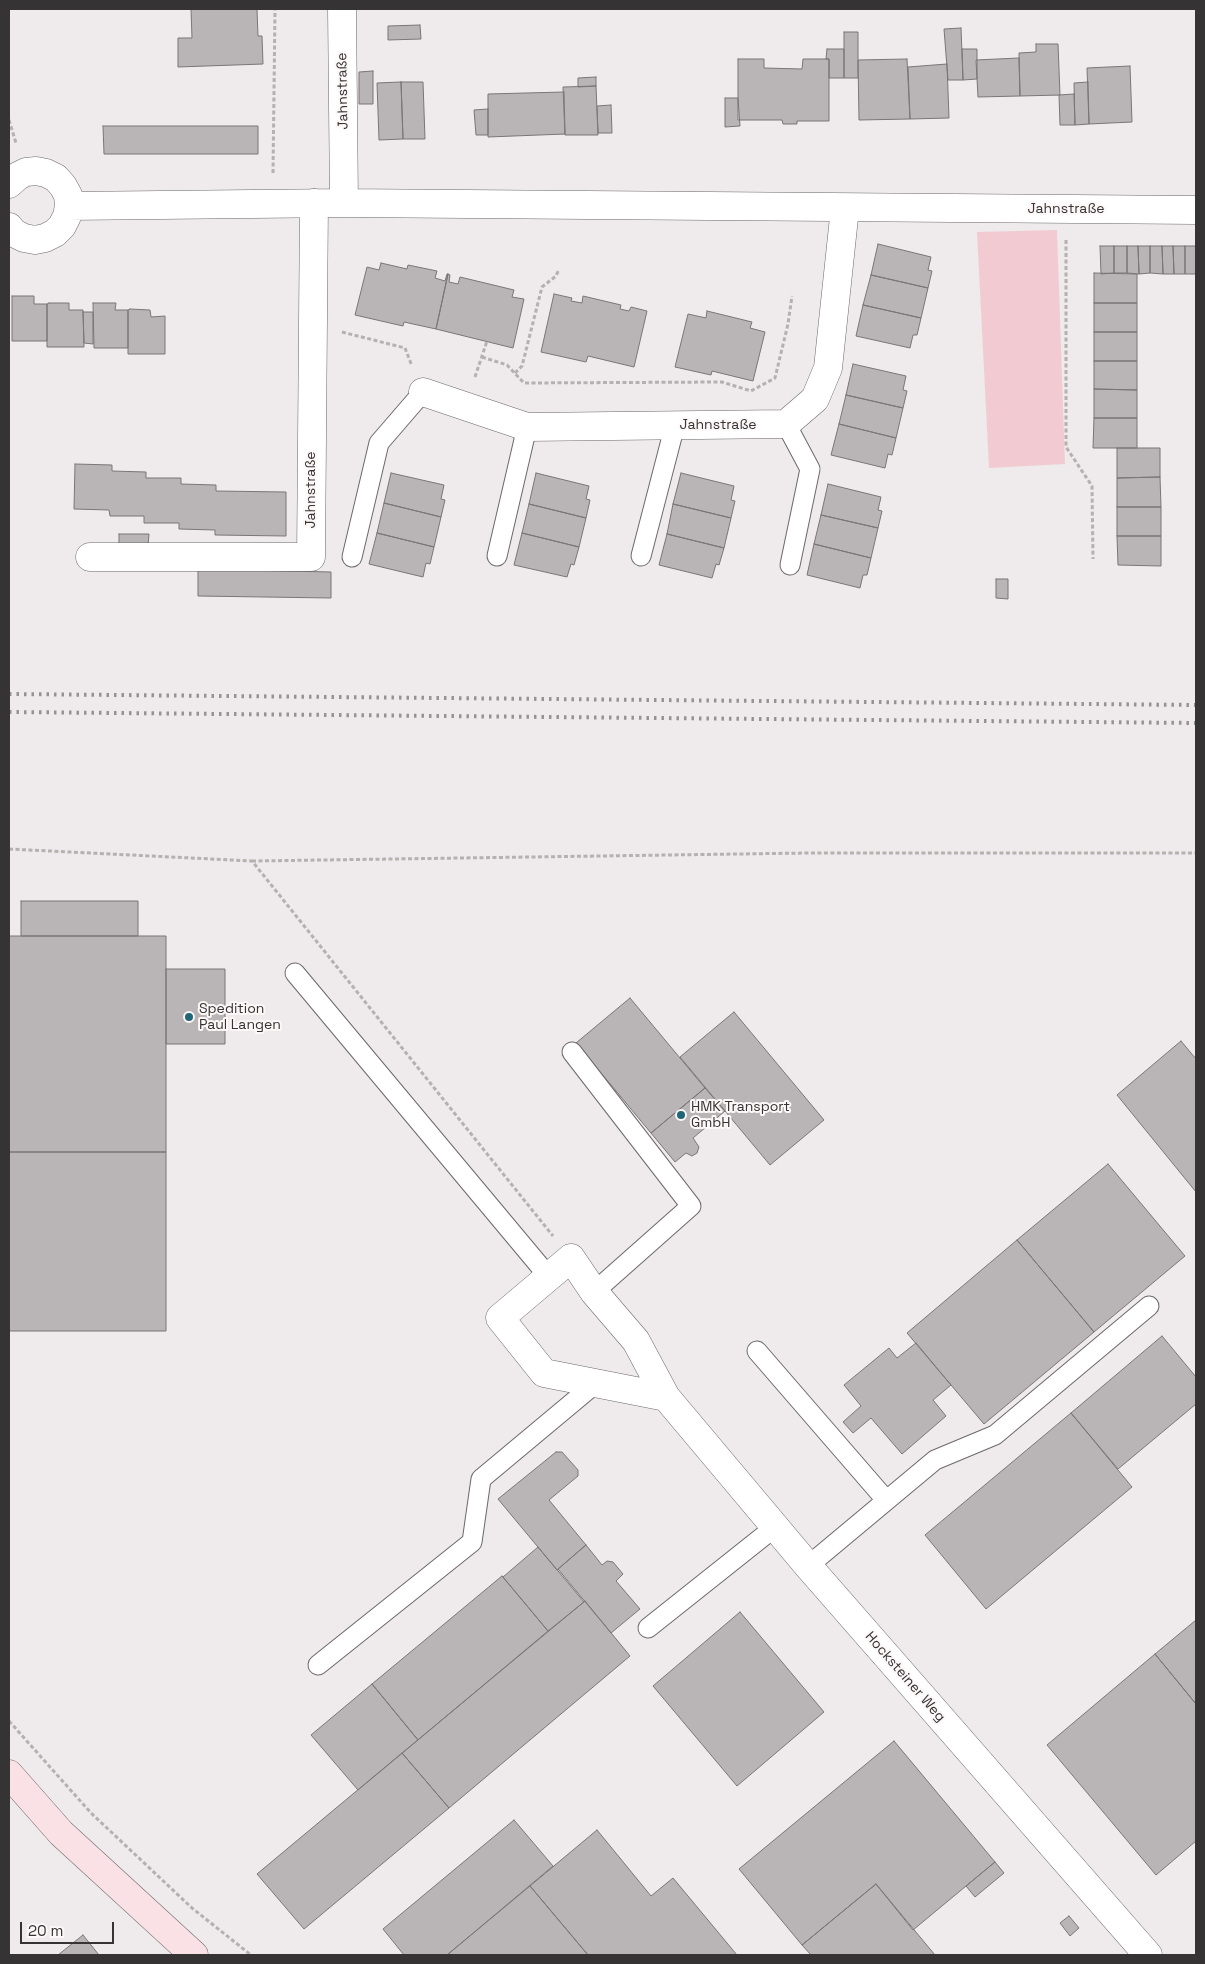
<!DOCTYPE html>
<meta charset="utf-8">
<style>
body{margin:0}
#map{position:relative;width:1205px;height:1964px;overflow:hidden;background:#efeaeb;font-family:"Space Grotesk",sans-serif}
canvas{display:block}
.frame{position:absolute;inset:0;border:10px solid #353333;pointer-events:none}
.scale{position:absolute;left:20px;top:1922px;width:94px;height:22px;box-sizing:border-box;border:2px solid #353333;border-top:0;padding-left:6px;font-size:15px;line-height:18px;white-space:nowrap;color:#353333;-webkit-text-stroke:4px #fdf7f8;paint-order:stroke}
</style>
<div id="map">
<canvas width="1205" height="1964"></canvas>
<div class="frame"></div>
<div class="scale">20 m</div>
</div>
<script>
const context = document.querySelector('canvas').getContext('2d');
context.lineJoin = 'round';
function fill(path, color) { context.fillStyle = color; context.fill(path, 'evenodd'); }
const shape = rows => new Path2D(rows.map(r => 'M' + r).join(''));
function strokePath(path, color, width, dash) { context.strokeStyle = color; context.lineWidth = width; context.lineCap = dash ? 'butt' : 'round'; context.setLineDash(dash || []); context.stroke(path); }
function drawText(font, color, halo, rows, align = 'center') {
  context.font = font + ' "Space Grotesk",sans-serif'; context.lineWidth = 4; context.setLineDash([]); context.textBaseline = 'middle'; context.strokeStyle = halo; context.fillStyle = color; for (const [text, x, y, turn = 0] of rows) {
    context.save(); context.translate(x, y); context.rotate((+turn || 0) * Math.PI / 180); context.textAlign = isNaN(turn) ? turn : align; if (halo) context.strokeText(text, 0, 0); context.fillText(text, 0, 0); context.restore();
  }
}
const green = shape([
 [1057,230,1065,464,989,468,977,232]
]);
const building = shape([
 [191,9,257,9,258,36,262,36,263,64,178,67,178,38,192,38,191,9],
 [420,25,421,39,388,40,388,26,420,25],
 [961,28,963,80,948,80,944,29,961,28],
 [844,32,858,32,858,78,844,78,844,32],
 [1036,44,1058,44,1060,95,1020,96,1019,53,1036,52,1036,44],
 [827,49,844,49,844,78,829,78,829,59,826,59,827,49],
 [962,49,977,49,977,79,963,80,962,49],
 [1019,58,1020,96,978,97,976,60,1019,58],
 [738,59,764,59,764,68,802,69,803,59,829,59,829,121,797,121,797,124,783,124,782,120,738,120,738,59],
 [907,59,910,119,859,120,858,60,907,59],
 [947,64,949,118,910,119,908,67,947,64],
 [1130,66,1132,122,1089,124,1087,68,1130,66],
 [373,71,373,104,359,104,359,72,373,71],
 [596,77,596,86,578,87,578,78,596,77],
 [401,82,403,139,379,140,377,83,401,82],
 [401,82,423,82,425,139,403,139,401,82],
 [1088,82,1089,124,1075,125,1074,83,1088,82],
 [596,86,598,135,565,135,563,87,596,86],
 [564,92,565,134,488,137,488,94,564,92],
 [1074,94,1075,125,1060,125,1059,95,1074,94],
 [725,98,738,98,740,126,725,127,725,98],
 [611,105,612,133,598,133,597,106,611,105],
 [488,109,488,135,476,135,474,110,488,109],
 [103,126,258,126,258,154,104,154,103,126],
 [878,244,931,257,928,270,932,271,928,288,871,275,878,244],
 [1100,246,1114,246,1114,273,1101,274,1100,246],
 [1114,246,1127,246,1127,273,1114,273,1114,246],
 [1127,246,1138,246,1139,274,1127,273,1127,246],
 [1138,246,1150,246,1150,273,1139,274,1138,246],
 [1150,246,1162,246,1163,274,1150,273,1150,246],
 [1162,246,1173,246,1174,274,1163,274,1162,246],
 [1173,246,1185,246,1185,274,1174,274,1173,246],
 [1185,246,1196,246,1196,274,1185,274,1185,246],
 [381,263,407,269,408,265,437,271,435,278,445,281,447,274,448,274,436,329,404,322,403,326,355,315,367,267,379,270,381,263],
 [1094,273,1137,274,1137,303,1094,303,1094,273],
 [448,274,450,275,449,282,458,284,460,277,514,290,512,297,524,299,513,348,436,329,448,274],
 [871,275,928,288,921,318,863,305,871,275],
 [554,294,572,298,571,301,582,303,583,296,621,305,620,309,629,311,631,307,647,311,634,367,588,356,586,362,541,352,554,294],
 [12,296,34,296,34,304,47,304,47,341,12,341,12,296],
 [49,303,69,303,69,310,83,310,84,347,47,347,47,304,49,303],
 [93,303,116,303,115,310,128,310,128,348,94,348,93,303],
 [1094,303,1137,303,1137,332,1094,332,1094,303],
 [863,305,921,318,917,335,913,335,910,348,856,336,863,305],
 [130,309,150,310,151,317,165,316,165,354,128,354,128,310,130,309],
 [707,311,752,322,750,328,765,332,753,381,712,371,711,375,675,367,688,314,706,318,707,311],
 [83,312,93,312,93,344,84,343,83,312],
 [1094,332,1137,332,1137,361,1094,361,1094,332],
 [1094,361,1137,361,1137,390,1094,389,1094,361],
 [853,364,906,376,903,390,907,391,903,408,846,395,853,364],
 [1094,389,1137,390,1137,418,1094,418,1094,389],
 [846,395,903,408,896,438,839,424,846,395],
 [1094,418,1137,418,1137,448,1093,448,1094,418],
 [839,424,896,438,892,455,888,454,885,468,831,455,839,424],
 [1117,448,1160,448,1160,477,1117,478,1117,448],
 [75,464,112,465,112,471,146,472,146,478,181,478,181,484,216,485,216,491,286,492,286,536,215,535,215,530,179,529,179,523,144,523,144,516,110,516,109,510,74,509,75,464],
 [391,473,444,485,441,499,445,500,441,517,384,503,391,473],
 [536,473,589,486,586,499,590,500,586,518,529,504,536,473],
 [681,473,734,486,731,500,735,501,731,518,673,504,681,473],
 [1160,477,1161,507,1117,507,1117,478,1160,477],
 [828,484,881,497,878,510,882,511,878,528,821,515,828,484],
 [384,503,441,517,434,547,377,533,384,503],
 [529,504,586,518,579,547,522,533,529,504],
 [673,504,731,518,724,548,667,534,673,504],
 [1117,507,1161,507,1161,536,1117,536,1117,507],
 [821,515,878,528,871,558,814,544,821,515],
 [377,533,434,547,430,564,426,563,423,577,369,564,377,533],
 [522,533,579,547,574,565,571,564,567,577,514,565,522,533],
 [119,534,149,534,148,546,119,546,119,534],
 [667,534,724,548,719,565,716,564,712,578,659,565,667,534],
 [1117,536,1161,536,1161,566,1118,565,1117,536],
 [814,544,871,558,867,575,863,575,860,588,807,575,814,544],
 [198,569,331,572,331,598,198,596,198,569],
 [996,579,1008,579,1008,599,996,598,996,579],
 [21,901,138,901,138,936,21,936,21,901],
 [9,936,166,936,166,1152,9,1152,9,936],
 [166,969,225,969,225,1044,166,1044,166,969],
 [630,998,705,1088,651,1133,576,1043,630,998],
 [734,1012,824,1120,770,1165,680,1057,734,1012],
 [1181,1041,1196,1059,1196,1192,1117,1095,1181,1041],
 [705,1088,725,1111,693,1138,699,1147,697,1153,692,1156,686,1153,675,1162,651,1133,705,1088],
 [9,1152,166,1152,166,1331,9,1331,9,1152],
 [1108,1164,1185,1256,1094,1332,1017,1240,1108,1164],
 [1017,1240,1094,1332,984,1424,907,1333,1017,1240],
 [1162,1336,1196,1377,1196,1404,1118,1469,1071,1413,1162,1336],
 [916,1343,951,1385,933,1400,946,1416,902,1454,871,1418,853,1433,843,1422,861,1406,844,1385,889,1348,897,1358,916,1343],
 [1071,1413,1132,1487,986,1609,925,1535,1071,1413],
 [556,1452,562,1452,578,1470,578,1476,549,1500,586,1545,557,1570,498,1499,556,1452],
 [586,1545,602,1565,607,1561,613,1562,623,1574,616,1581,640,1609,611,1633,558,1569,586,1545],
 [538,1547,584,1602,548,1631,503,1577,538,1547],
 [502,1576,548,1631,418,1740,372,1684,502,1576],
 [585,1601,630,1656,449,1808,402,1753,585,1601],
 [740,1612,824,1712,737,1786,653,1686,740,1612],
 [1196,1620,1196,1704,1155,1654,1196,1620],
 [1155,1654,1196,1704,1196,1841,1156,1875,1047,1745,1155,1654],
 [372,1684,418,1740,358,1790,311,1735,372,1684],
 [894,1741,995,1862,913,1930,876,1884,802,1945,739,1869,894,1741],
 [402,1753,449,1808,304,1929,257,1874,402,1753],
 [514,1820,553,1866,447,1955,404,1955,383,1929,514,1820],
 [597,1830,651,1896,673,1878,737,1955,588,1955,530,1886,597,1830],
 [995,1862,1004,1873,975,1897,966,1886,995,1862],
 [876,1884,935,1955,811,1955,802,1945,876,1884],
 [530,1886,588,1955,447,1955,530,1886],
 [1069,1916,1079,1928,1070,1936,1060,1923,1069,1916],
 [83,1935,99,1955,58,1955,83,1935]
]);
const path = shape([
 [9,120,16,143],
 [273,173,275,9],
 [1066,240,1066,447,1092,486,1093,559],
 [342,332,405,348,412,366],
 [482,357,507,365,524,383,722,382,751,391,775,378,788,324,792,296],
 [515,373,522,366,542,287,556,276,559,269],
 [475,377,487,341],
 [9,849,252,861,553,1236],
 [252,861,807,853,1196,853],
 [9,1721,91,1813,192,1908,251,1955]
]);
const service = shape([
 [786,424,810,469,790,565],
 [497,556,527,427],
 [641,556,675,425],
 [352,557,379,443,423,392],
 [295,973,549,1277],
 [572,1052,691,1206,594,1292],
 [757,1351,886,1500],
 [808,1566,935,1460,995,1435,1149,1306],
 [648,1628,775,1527],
 [318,1665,472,1542,481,1479,596,1383]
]);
const minor = shape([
 [342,9,344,203],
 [9,184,18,176,26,172,36,171,46,173,56,178,63,186,68,195,69,206,67,216,62,226,55,233,45,238,35,240,24,238,14,233,9,227],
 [69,206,344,203,1196,210],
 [423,392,527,427,786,424,815,399,828,368,845,208],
 [90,557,311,557,314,203],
 [666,1397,544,1373,500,1318,571,1258,594,1292,636,1341,666,1397,808,1566,1148,1955]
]);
const secondary = shape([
 [9,1774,61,1833,194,1955]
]);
const rail = shape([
 [9,694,1196,705],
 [9,712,1196,723]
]);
const markers = [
 [189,1017,5,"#206676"],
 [681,1115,5,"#206676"]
];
const streetNames = [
 ["Jahnstraße",343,91,-91],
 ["Jahnstraße",1066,209],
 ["Jahnstraße",718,425],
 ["Jahnstraße",311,490,-90],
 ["Hocksteiner Weg",905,1677,49]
];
const poiNames = [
 ["Spedition",199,1009],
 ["Paul Langen",199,1025],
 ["HMK Transport",691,1107],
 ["GmbH",691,1123]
];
fill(green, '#f2cbd2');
fill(building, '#b9b4b5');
strokePath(building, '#7a7576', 1);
strokePath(service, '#6d6869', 21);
strokePath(minor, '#6d6869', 29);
strokePath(secondary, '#6d6869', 29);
strokePath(path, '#b5b1b1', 3, [4, 2.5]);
strokePath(service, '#fff', 19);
strokePath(minor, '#fff', 28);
strokePath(secondary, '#f9e1e6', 28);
strokePath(rail, '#959292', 4, [2.5, 5]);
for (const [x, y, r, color] of markers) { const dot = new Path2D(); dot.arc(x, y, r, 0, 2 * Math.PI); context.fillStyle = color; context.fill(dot); strokePath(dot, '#fdf7f8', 2); }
drawText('14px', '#353333', '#fdf7f8', streetNames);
drawText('14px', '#353333', '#fdf7f8', poiNames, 'left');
</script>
